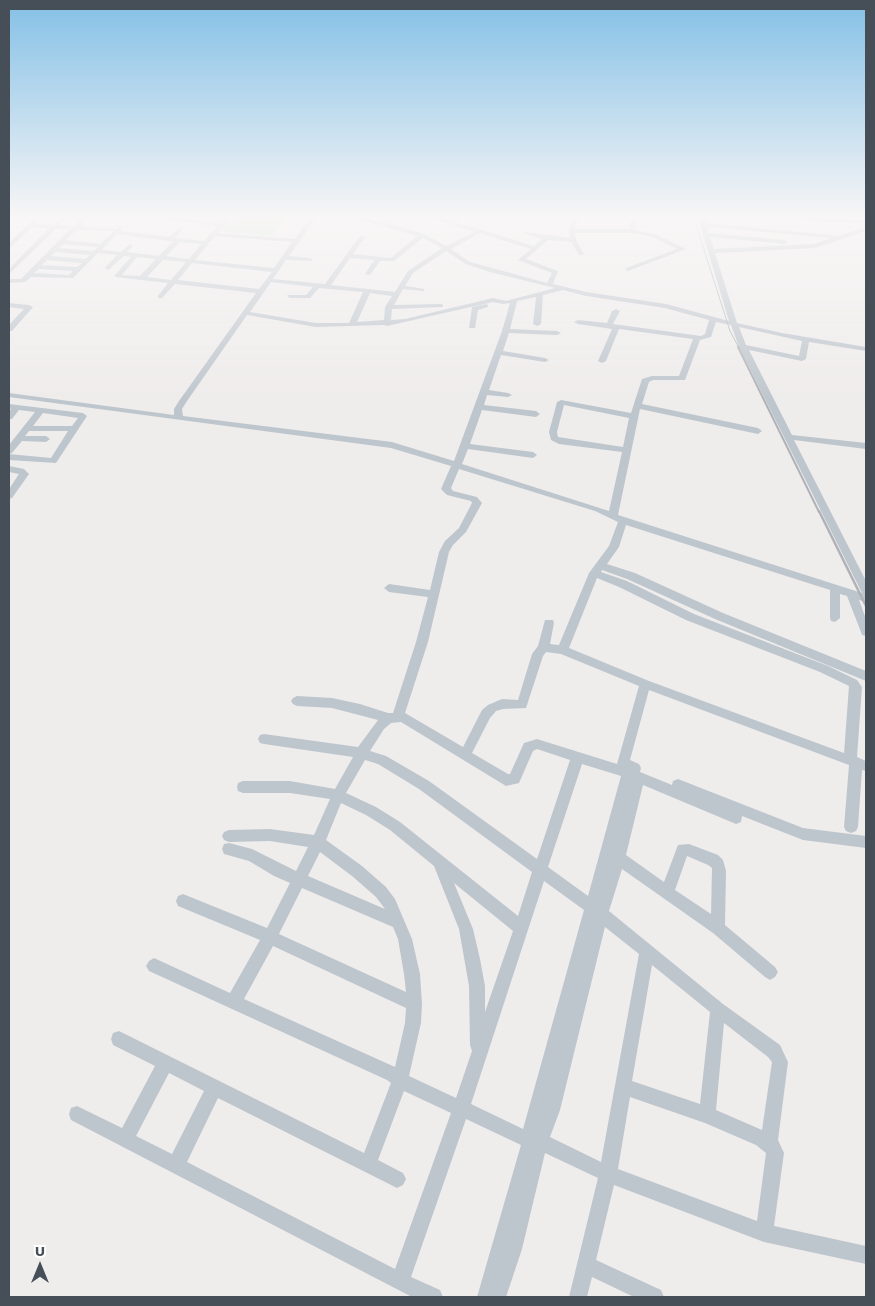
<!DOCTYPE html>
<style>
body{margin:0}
#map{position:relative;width:875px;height:1306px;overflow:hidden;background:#efecec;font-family:"Work Sans",sans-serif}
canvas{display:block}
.frame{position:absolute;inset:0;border:10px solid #464f58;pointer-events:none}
.north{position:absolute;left:15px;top:1241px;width:50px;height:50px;-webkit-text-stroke:4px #fff;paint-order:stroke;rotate:0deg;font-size:14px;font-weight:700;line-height:20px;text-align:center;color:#464f58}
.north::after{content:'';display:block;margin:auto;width:18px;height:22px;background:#464f58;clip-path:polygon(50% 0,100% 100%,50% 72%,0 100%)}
</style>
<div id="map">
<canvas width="875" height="1306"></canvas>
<div class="frame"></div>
<div class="north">U</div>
</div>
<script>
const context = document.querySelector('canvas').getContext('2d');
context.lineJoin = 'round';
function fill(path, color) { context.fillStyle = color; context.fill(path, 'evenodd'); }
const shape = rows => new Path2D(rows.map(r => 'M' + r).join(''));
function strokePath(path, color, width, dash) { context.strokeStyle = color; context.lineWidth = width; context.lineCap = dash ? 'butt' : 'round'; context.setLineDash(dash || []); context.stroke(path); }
const green = shape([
 [234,218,285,218,272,236,220,231]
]);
const minor = shape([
 [59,218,66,218,59,225,74,226,82,218,88,218,81,226,116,229,120,226,123,228,121,231,169,237,179,228,182,230,175,238,204,241,217,226,153,218,174,218,220,223,225,218,231,218,218,233,295,239,310,218,316,218,289,256,310,258,312,259,312,261,286,260,273,279,325,284,360,236,365,237,353,254,391,258,417,236,354,218,366,218,388,223,424,234,446,246,474,232,432,218,442,218,534,246,542,239,525,234,525,232,570,238,569,231,572,218,578,218,575,229,629,229,632,218,638,218,635,230,657,235,686,249,628,271,625,269,626,268,677,249,653,237,632,233,575,233,576,240,584,254,583,255,579,255,571,242,548,240,526,259,558,271,553,284,586,292,666,304,729,321,698,218,704,218,706,223,839,236,866,227,866,231,815,248,715,253,737,323,782,333,866,347,866,351,809,342,806,359,802,361,749,350,792,435,866,443,866,449,794,440,866,581,866,602,859,600,866,619,866,636,862,635,861,632,847,596,840,594,840,618,835,622,831,621,830,618,830,590,626,525,619,547,607,564,635,573,723,613,866,671,866,681,715,619,627,579,602,570,601,572,627,581,694,614,828,666,857,680,862,687,857,757,866,761,866,771,862,770,858,827,856,831,851,833,846,831,844,827,849,765,649,690,630,760,639,764,641,768,640,772,672,785,673,781,678,779,803,828,866,836,866,848,803,840,742,816,741,822,736,824,643,785,626,855,664,882,678,845,689,844,718,855,723,860,726,871,725,925,775,967,778,972,775,977,770,980,765,977,713,933,622,869,609,911,723,1004,780,1045,788,1062,778,1140,784,1153,774,1226,866,1246,866,1264,764,1242,614,1185,596,1260,661,1290,664,1297,634,1297,592,1277,587,1297,569,1297,598,1178,545,1153,522,1249,506,1297,477,1297,521,1145,466,1119,411,1277,440,1290,443,1297,412,1297,71,1120,69,1114,71,1108,77,1106,122,1128,155,1066,113,1045,111,1039,113,1033,119,1031,364,1153,391,1083,387,1080,149,971,146,966,149,961,154,958,230,993,260,940,178,906,176,901,178,896,183,894,267,928,290,883,274,876,249,861,224,854,222,849,224,844,229,843,252,849,296,871,308,847,270,841,229,842,224,840,222,836,224,832,229,830,270,829,314,835,330,799,290,793,243,793,238,791,237,787,238,783,243,781,290,781,335,789,353,757,264,744,260,743,258,739,260,735,264,734,358,747,378,720,332,708,297,706,293,704,291,701,293,698,297,696,332,698,360,704,388,713,393,713,416,642,428,597,389,592,384,588,389,584,430,590,439,552,445,541,459,528,472,503,471,501,447,495,441,489,451,466,391,448,9,397,9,393,174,415,174,409,179,401,256,293,175,284,162,298,158,298,158,296,168,283,115,277,115,275,131,257,124,256,108,270,105,268,117,255,98,253,73,278,31,277,25,282,9,283,9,279,21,279,70,229,56,229,9,274,9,269,49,228,31,228,11,247,9,248,9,243,33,220,38,221,35,224,53,225,59,218],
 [707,227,832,238,814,244,714,249,710,237,785,244,788,242,785,240,709,233,707,227],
 [77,230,113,231,114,231,100,244,66,240,77,230],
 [480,233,531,249,518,260,552,273,547,283,470,262,451,249,480,233],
 [117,234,170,241,173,241,159,256,127,252,133,246,130,244,121,252,102,250,117,234],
 [215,236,292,242,274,268,195,260,215,236],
 [423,238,442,248,408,271,395,292,331,285,350,258,374,260,365,274,370,275,380,261,394,261,423,238],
 [180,242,201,244,189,259,166,256,180,242],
 [63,244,98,247,93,251,59,248,63,244],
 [446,251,466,264,490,272,555,288,506,301,493,298,405,319,391,320,392,309,443,307,443,305,441,304,394,305,403,289,424,291,424,289,405,286,413,273,446,251],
 [55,252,90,255,85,259,51,256,55,252],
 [137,257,156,259,140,276,122,275,137,257],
 [47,260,82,263,77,267,42,265,47,260],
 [163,260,186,262,171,280,147,277,163,260],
 [192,263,272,272,259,289,178,280,192,263],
 [39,269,73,271,69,275,34,273,39,269],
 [271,282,313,287,306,295,288,295,287,296,290,298,310,298,319,288,363,292,349,323,316,323,250,312,271,282],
 [563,290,586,296,665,308,709,320,705,334,701,336,613,324,620,311,616,309,612,311,607,323,578,320,574,322,578,324,612,329,598,361,602,363,606,361,619,329,693,339,679,376,652,376,642,379,631,413,561,400,557,402,549,432,551,440,559,444,622,452,609,511,462,464,468,449,533,458,537,455,533,452,470,444,482,410,536,417,540,414,536,411,484,405,487,395,508,397,512,395,508,393,489,390,501,355,545,362,549,360,545,358,503,351,509,333,557,335,561,333,557,331,510,329,517,301,536,297,533,324,537,326,541,324,543,295,563,290],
 [370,293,392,296,385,307,384,320,357,322,370,293],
 [493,302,503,304,510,303,502,331,454,461,392,442,183,416,182,409,187,401,247,315,316,327,384,325,387,326,493,302],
 [716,322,731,325,739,347,862,593,618,515,640,409,758,434,762,431,758,428,642,404,649,382,653,380,685,380,700,340,711,337,716,322],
 [739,327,802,341,799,356,746,345,739,327],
 [564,405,629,418,623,447,558,437,557,432,564,405],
 [459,469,595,511,618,522,609,546,589,573,559,645,550,644,554,623,553,620,545,620,538,646,532,654,518,700,502,699,488,705,482,710,463,747,405,713,428,642,449,552,453,545,466,532,482,503,477,497,453,491,451,488,459,469],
 [597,578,619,587,686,620,820,672,849,686,844,753,649,681,569,648,597,578],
 [546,652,561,654,639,686,617,764,537,739,524,743,510,774,508,774,472,753,490,718,496,711,503,709,526,708,543,656,546,652],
 [401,722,506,786,519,783,533,751,537,749,570,760,537,859,429,781,386,756,370,751,384,729,391,723,401,722],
 [365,760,378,764,419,789,532,872,518,916,400,822,376,807,346,793,365,760],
 [582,764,621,776,588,896,548,867,582,764],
 [341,803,366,815,390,830,434,866,459,929,469,986,470,1045,472,1051,456,1098,409,1076,421,1023,422,1004,420,974,412,939,395,899,386,887,362,866,326,840,341,803],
 [320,852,352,876,376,897,385,909,308,876,320,852],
 [687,856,708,865,712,868,711,914,675,890,687,856],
 [544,881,584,910,523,1129,471,1104,544,881],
 [454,883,513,931,485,1012,485,986,480,959,473,929,454,883],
 [302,888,393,927,398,939,404,974,406,992,279,934,302,888],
 [605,927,639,954,601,1162,550,1137,560,1110,605,927],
 [273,946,406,1008,405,1023,395,1067,244,999,273,946],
 [652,965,710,1012,700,1104,632,1081,652,965],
 [724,1023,768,1057,772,1062,762,1130,716,1110,724,1023],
 [169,1073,204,1091,172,1154,136,1136,169,1073],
 [404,1091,451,1113,395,1269,187,1162,218,1098,397,1188,403,1185,406,1179,403,1173,378,1160,404,1091],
 [630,1097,705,1123,756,1145,766,1153,757,1221,618,1169,630,1097],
 [800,218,866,220,866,224,803,220,800,218],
 [9,303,29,305,33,307,12,331,9,331,9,325,24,309,9,307,9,303],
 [486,304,488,305,488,307,478,310,475,328,469,328,472,307,486,304],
 [9,404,83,413,87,416,56,463,9,460,9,454,51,458,68,431,29,431,25,436,46,436,50,439,46,442,22,441,12,453,9,454,9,445,35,412,19,410,12,419,9,419,9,412,11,409,9,408,9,404],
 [43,413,78,418,72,426,33,426,43,413],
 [9,466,24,469,29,474,12,498,9,499,9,489,19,474,9,472,9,466]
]);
const railFar2 = shape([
 [694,218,730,331,739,348]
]);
const railFar1 = shape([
 [738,347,819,512]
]);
const rail = shape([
 [819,511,866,606]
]);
fill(green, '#bee9cf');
fill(minor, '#bec6cd');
strokePath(railFar2, '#afb2b6', 1);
strokePath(railFar1, '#afb2b6', 2);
strokePath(rail, '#afb2b6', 2.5);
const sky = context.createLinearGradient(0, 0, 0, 401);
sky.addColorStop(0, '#84c0e6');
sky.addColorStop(0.54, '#f8f6f6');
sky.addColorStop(1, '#f8f6f600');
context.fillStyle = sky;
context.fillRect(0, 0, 875, 401);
</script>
